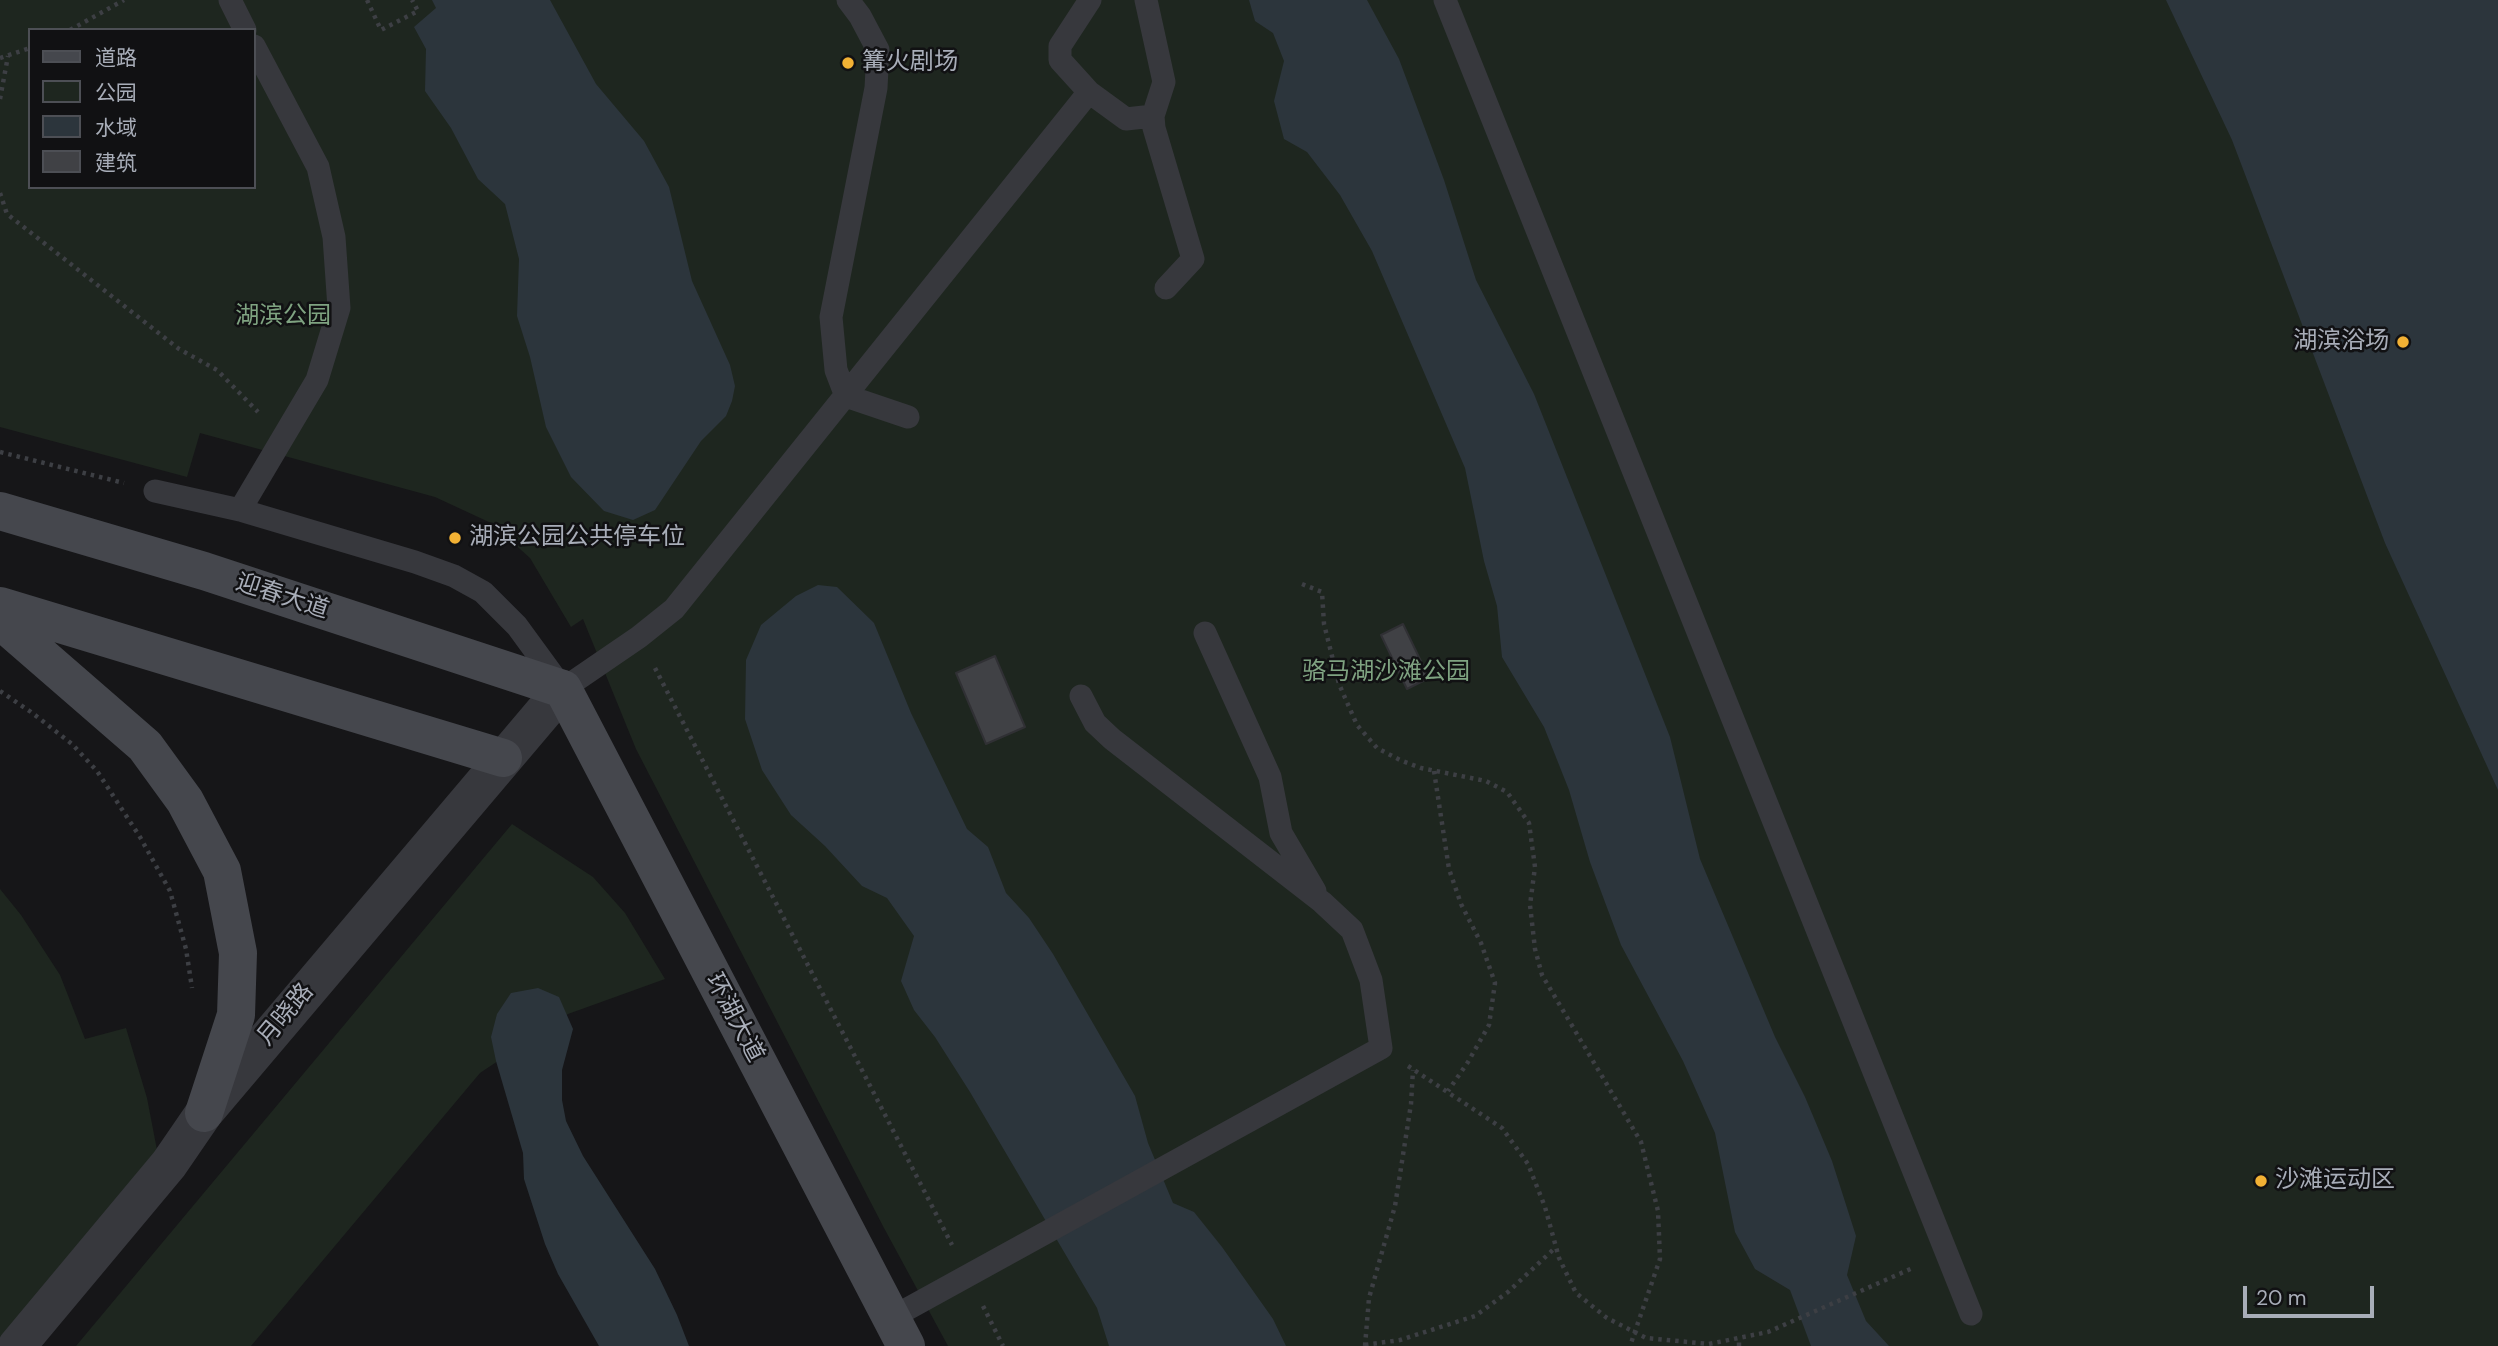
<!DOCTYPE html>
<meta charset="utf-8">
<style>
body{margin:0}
#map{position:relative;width:2498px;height:1346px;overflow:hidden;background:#161618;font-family:"DM Sans","Noto Sans SC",sans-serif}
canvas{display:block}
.legend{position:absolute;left:28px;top:28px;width:228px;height:161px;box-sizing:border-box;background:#111113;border:2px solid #4d4f55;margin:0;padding:9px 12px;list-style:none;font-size:21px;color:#a8adb8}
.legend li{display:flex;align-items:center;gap:14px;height:35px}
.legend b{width:35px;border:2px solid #4d4f55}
.scale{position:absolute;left:2243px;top:1286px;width:131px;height:32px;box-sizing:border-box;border:4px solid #a8adb8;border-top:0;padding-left:9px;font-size:21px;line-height:24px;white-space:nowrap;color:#a8adb8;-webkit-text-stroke:5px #111113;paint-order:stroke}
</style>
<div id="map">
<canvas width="2498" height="1346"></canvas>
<ul class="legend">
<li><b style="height:9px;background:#45474d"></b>道路</li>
<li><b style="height:19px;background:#1e261f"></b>公园</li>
<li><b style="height:19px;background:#2c353c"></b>水域</li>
<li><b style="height:19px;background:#404145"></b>建筑</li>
</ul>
<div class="scale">20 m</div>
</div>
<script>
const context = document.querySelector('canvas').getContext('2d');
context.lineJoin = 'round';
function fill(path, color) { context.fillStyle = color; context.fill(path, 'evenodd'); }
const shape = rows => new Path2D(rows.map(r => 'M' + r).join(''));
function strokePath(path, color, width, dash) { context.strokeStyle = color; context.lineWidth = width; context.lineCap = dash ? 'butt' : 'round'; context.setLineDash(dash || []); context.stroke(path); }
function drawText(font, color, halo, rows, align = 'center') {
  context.font = font + ' "DM Sans","Noto Sans SC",sans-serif'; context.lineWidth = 5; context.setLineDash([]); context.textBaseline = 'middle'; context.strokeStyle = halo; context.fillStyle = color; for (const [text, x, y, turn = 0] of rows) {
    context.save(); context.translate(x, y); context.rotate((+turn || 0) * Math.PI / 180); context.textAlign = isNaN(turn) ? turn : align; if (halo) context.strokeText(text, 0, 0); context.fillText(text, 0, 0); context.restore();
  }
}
const green = shape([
 [0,0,2498,0,2498,1346,948,1346,884,1228,636,749,583,619,571,627,530,558,491,523,435,497,200,433,187,477,0,427],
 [30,30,254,30,254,187,30,187],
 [512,824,593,877,625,913,665,979,568,1014,480,1073,251,1346,76,1346],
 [0,889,21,915,60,975,85,1039,126,1028,147,1098,157,1150,0,1346]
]);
const water = shape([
 [432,0,550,0,596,84,644,141,669,187,692,281,730,365,735,386,732,401,726,416,701,441,655,510,633,520,604,511,571,477,546,427,530,357,517,316,519,259,505,204,478,179,451,128,425,91,426,49,414,27,436,8],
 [1249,0,1367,0,1399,59,1444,180,1476,280,1534,394,1670,737,1700,859,1775,1037,1805,1097,1832,1161,1856,1236,1847,1275,1866,1321,1889,1346,1811,1346,1790,1290,1755,1269,1735,1232,1715,1133,1683,1061,1621,945,1590,862,1569,790,1544,727,1502,657,1497,606,1484,561,1465,468,1372,251,1340,195,1307,152,1284,139,1274,101,1284,61,1273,33,1255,21],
 [2166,0,2498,0,2498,790,2385,543,2232,140],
 [818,585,837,587,874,623,911,713,967,829,988,847,1006,893,1029,918,1053,954,1135,1096,1148,1143,1173,1203,1194,1212,1222,1247,1273,1319,1286,1346,1109,1346,1097,1308,970,1092,935,1037,914,1010,901,981,914,936,887,898,862,886,825,846,791,815,762,770,745,719,746,660,761,625,796,596],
 [538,988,559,997,573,1029,562,1070,562,1100,566,1121,583,1156,655,1269,677,1315,689,1346,599,1346,558,1274,545,1244,524,1179,523,1153,496,1061,491,1037,497,1014,511,993]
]);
const building = shape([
 [1403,624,1429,678,1407,689,1381,635,1403,624],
 [995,656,1025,727,986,744,956,673,995,656]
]);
const path = shape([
 [367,0,381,30,418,11,412,0],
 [70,30,124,0],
 [0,58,30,48],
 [0,99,8,56],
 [0,193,7,214,179,349,217,370,258,412],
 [0,452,124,483],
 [1302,584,1322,592,1324,624,1339,684,1357,725,1377,748,1400,760,1421,768,1486,781,1507,792,1529,823,1535,867,1530,905,1535,949,1542,975,1641,1142,1658,1211,1660,1259,1630,1346],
 [655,668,952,1245],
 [0,691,31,712,72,744,97,771,140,837,170,891,186,949,192,988],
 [1434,771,1449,869,1461,904,1481,943,1495,983,1489,1025,1468,1062,1448,1091],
 [1408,1066,1502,1128,1528,1164,1545,1207,1559,1258,1576,1293,1607,1318,1646,1338,1709,1344,1768,1332,1915,1267],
 [983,1306,1003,1346],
 [1365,1345,1400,1340,1475,1316,1508,1292,1556,1247],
 [1365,1346,1369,1298,1395,1206,1411,1104,1413,1070],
 [1739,1346,1739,1338]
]);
const service = shape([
 [230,0,245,30],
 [848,0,860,16,878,50,876,88,831,317,836,370,846,396,908,417],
 [1090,0,1060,46,1060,60,1089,92,1126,119,1153,116],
 [1146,0,1164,82,1153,116,1154,128,1193,259,1166,288],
 [1445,0,1971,1314],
 [155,491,240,510,415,562,454,576,483,592,517,626,563,689,639,637,674,609,1089,92],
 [240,510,317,380,339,308,334,237,318,167,254,46],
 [1205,633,1270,777,1281,833,1315,891],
 [891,1318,1381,1048,1371,980,1352,930,1322,902,1112,739,1095,723,1081,696]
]);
const tertiary = shape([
 [17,1346,169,1164,204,1113,563,689]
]);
const secondary = shape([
 [0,511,204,571,563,689,906,1346],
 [0,606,503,758],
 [0,620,145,746,185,801,222,871,238,953,236,1015,204,1113]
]);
const markers = [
 [848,63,7,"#f2b134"],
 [2403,342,7,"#f2b134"],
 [455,538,7,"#f2b134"],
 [2261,1181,7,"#f2b134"]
];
const poiNames = [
 ["篝火剧场",862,63],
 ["湖滨浴场",2389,342,"right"],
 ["湖滨公园公共停车位",469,538],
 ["沙滩运动区",2275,1181]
];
const parkNames = [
 ["湖滨公园",283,317],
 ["骆马湖沙滩公园",1386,673]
];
const streetNames = [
 ["迎春大道",282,597,18],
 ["月晓路",286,1015,-50],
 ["环湖大道",734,1018,62]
];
fill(green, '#1e261f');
fill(water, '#2c353c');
fill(building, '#404145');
strokePath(building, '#303034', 2);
strokePath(path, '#3d3f44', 4.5, [3.5, 5]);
strokePath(service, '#37383d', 23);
strokePath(tertiary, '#37383d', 38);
strokePath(secondary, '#45474d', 38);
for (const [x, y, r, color] of markers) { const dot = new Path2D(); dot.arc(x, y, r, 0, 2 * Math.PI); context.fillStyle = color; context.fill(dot); strokePath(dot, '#111113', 2.5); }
drawText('24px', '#a8adb8', '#111113', poiNames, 'left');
drawText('24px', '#7fa381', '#111113', parkNames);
drawText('24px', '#a8adb8', '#111113', streetNames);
</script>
